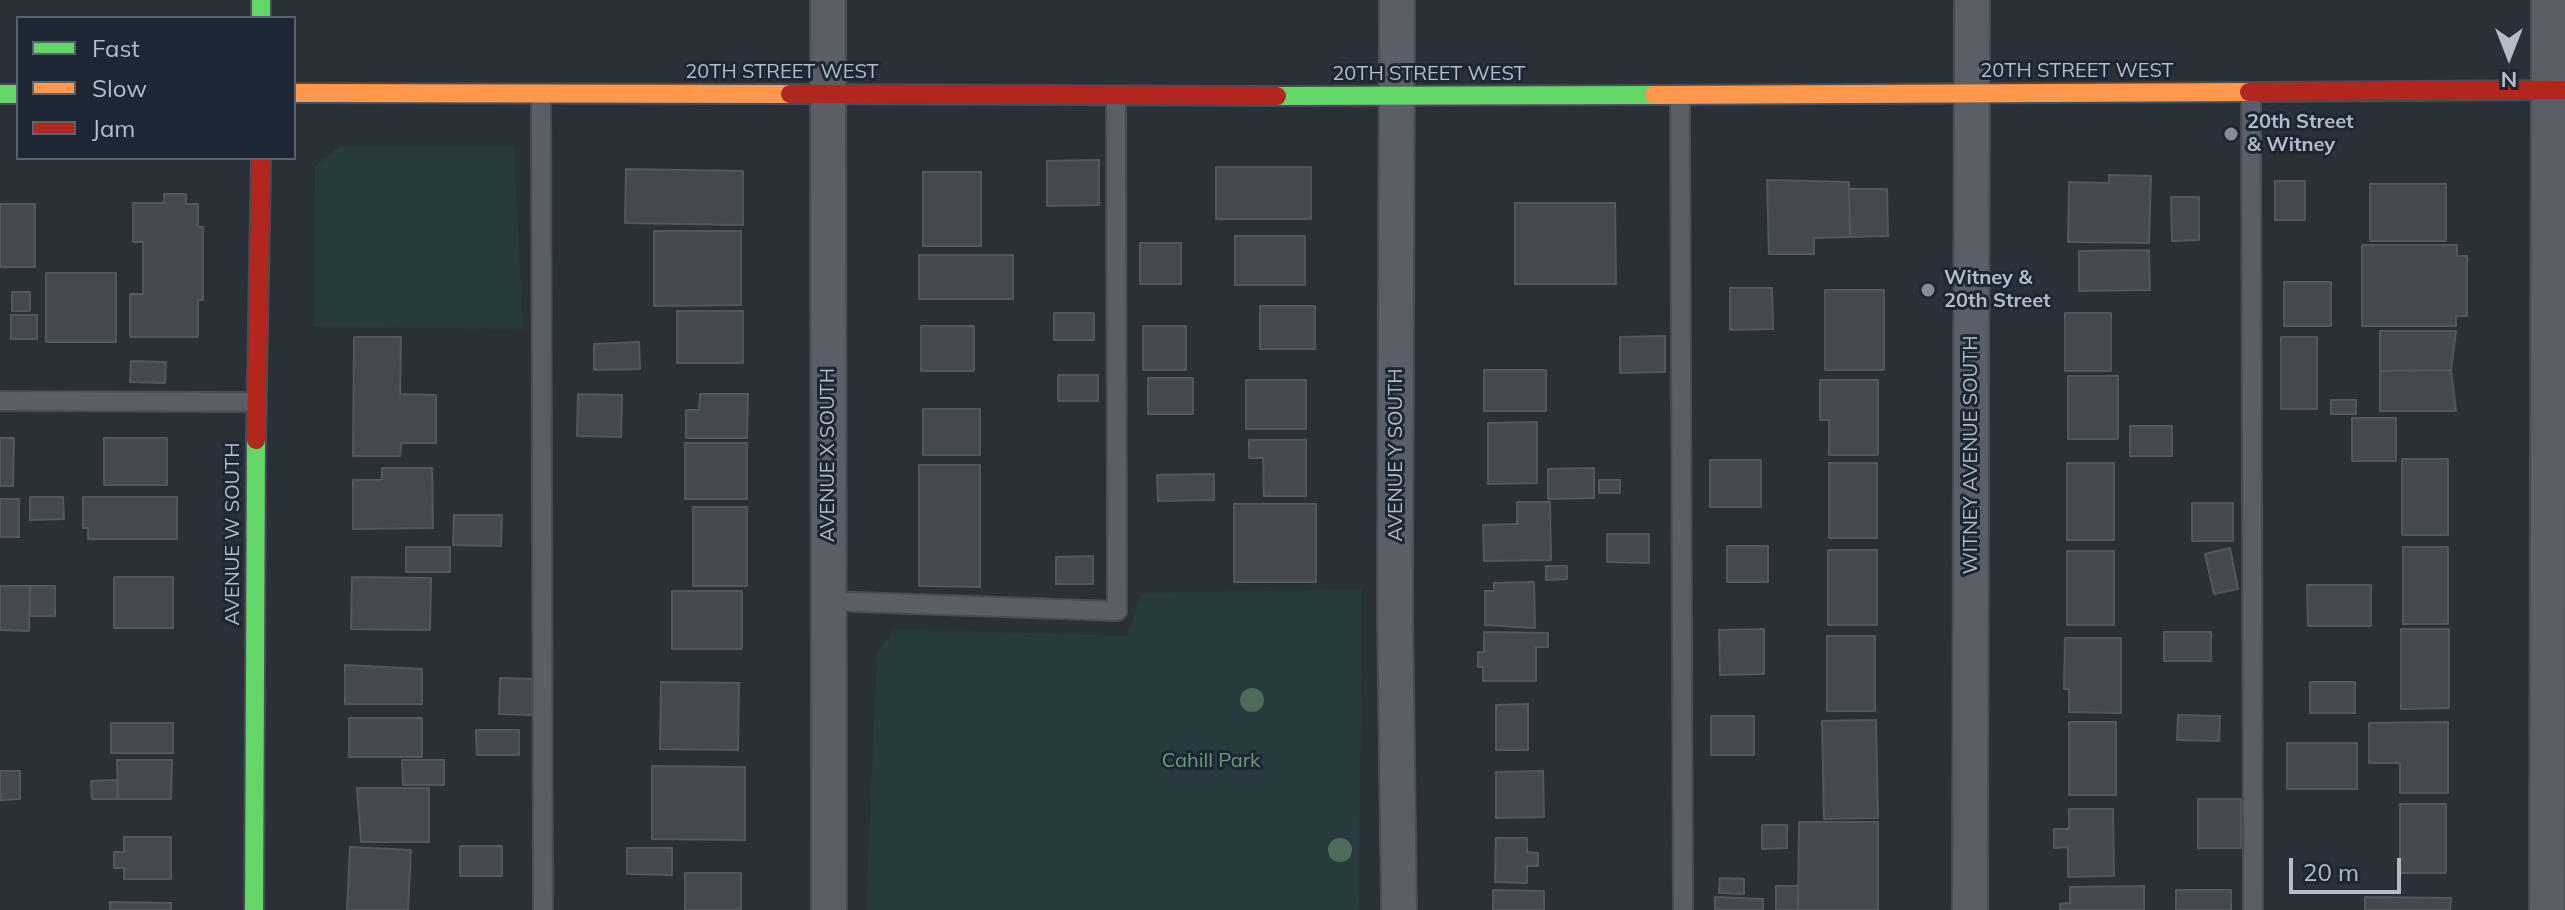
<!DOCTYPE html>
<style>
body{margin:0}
#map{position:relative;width:2565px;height:910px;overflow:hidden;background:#2a3038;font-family:Mulish,sans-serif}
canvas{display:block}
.legend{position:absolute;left:16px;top:16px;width:280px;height:144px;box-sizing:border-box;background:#1d2633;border:2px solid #59626f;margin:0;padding:10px 14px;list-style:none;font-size:24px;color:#b4bcc9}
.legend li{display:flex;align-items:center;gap:16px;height:40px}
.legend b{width:40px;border:2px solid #59626f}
.north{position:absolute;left:2469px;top:16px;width:80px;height:80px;-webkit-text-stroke:6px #1d2633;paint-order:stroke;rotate:180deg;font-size:22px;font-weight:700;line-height:32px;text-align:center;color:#b4bcc9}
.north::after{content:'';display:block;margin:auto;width:28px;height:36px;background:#b4bcc9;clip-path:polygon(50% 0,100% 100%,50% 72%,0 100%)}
.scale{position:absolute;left:2289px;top:858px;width:112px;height:36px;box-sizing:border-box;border:4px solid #b4bcc9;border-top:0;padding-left:10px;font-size:24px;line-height:28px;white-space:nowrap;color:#b4bcc9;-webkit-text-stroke:6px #1d2633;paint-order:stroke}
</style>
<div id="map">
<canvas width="2565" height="910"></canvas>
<ul class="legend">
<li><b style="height:10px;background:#63d668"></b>Fast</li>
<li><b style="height:10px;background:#ff974d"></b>Slow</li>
<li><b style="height:10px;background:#b3261e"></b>Jam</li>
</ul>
<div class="north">N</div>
<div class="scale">20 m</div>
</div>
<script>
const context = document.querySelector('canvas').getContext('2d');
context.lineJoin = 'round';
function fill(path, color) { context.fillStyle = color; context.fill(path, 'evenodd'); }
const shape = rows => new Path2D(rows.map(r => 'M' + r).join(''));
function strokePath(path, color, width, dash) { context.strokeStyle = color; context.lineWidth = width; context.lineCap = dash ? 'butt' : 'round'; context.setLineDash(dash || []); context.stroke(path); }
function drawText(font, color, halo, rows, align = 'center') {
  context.font = font + ' Mulish,sans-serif'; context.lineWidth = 6; context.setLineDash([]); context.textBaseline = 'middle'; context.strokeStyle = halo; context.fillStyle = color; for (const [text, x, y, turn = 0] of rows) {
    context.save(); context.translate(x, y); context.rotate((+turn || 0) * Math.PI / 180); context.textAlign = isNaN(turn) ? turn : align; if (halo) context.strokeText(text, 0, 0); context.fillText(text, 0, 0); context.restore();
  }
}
const green = shape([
 [340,146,514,146,523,329,314,327,315,166],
 [1362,589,1359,910,866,910,877,651,896,629,1127,636,1141,593]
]);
const building = shape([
 [1099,160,1099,205,1047,206,1047,161,1099,160],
 [1216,167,1311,167,1311,219,1216,219,1216,167],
 [626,169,743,171,743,225,625,223,626,169],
 [923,172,981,172,981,246,923,246,923,172],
 [2109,175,2151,176,2149,243,2068,242,2069,182,2109,183,2109,175],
 [1767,180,1849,182,1850,237,1814,238,1814,254,1769,254,1767,180],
 [2275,181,2305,181,2305,220,2275,220,2275,181],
 [2370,184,2446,184,2446,241,2370,241,2370,184],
 [1849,189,1887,189,1888,236,1850,237,1849,189],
 [164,194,186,194,186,204,198,204,198,227,203,227,203,300,198,300,198,337,130,337,130,294,143,294,143,242,133,242,133,203,164,203,164,194],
 [2171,197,2199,197,2199,240,2172,241,2171,197],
 [1515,203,1615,203,1616,284,1515,284,1515,203],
 [0,204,35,204,35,267,0,267,0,204],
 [654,231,741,231,741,305,654,306,654,231],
 [1235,236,1305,236,1305,285,1235,285,1235,236],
 [1140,243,1181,243,1181,284,1140,284,1140,243],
 [2362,245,2457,245,2457,256,2467,256,2467,316,2456,316,2456,326,2362,326,2362,245],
 [2149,250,2150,290,2079,291,2079,251,2149,250],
 [919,255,1013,255,1013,299,919,299,919,255],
 [46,273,116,273,116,342,46,342,46,273],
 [2284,282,2331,282,2331,326,2284,326,2284,282],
 [1730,288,1772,288,1773,329,1730,330,1730,288],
 [1825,290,1884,290,1884,370,1825,370,1825,290],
 [12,292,30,292,30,311,12,311,12,292],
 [1260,306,1315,306,1315,349,1260,349,1260,306],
 [677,311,743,311,743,363,677,363,677,311],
 [1054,313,1094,313,1094,340,1054,340,1054,313],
 [2065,313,2111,313,2111,371,2065,371,2065,313],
 [11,315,37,315,37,339,11,339,11,315],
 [921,326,974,326,974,371,921,371,921,326],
 [1143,326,1186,326,1186,370,1143,370,1143,326],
 [2380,331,2456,331,2451,370,2380,371,2380,331],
 [1665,336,1665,372,1620,373,1620,337,1665,336],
 [354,337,401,337,400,394,436,395,436,443,401,443,400,456,353,456,354,337],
 [2281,337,2317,337,2317,409,2281,409,2281,337],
 [639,342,640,369,594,370,594,344,639,342],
 [131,361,166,362,165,383,130,382,131,361],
 [1484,370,1546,370,1546,411,1484,411,1484,370],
 [2451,370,2456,411,2380,411,2380,371,2451,370],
 [1058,375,1098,375,1098,401,1058,401,1058,375],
 [2068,376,2118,376,2118,439,2068,439,2068,376],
 [1148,378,1193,378,1193,414,1148,414,1148,378],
 [1246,380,1306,380,1306,429,1246,429,1246,380],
 [1820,380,1878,380,1878,455,1829,455,1829,420,1820,420,1820,380],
 [578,394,622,395,621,437,577,436,578,394],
 [700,394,748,394,747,438,686,438,686,410,699,410,700,394],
 [2331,400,2356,400,2356,414,2331,414,2331,400],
 [923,409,980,409,980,455,923,455,923,409],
 [2352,418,2396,418,2396,461,2352,461,2352,418],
 [1537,422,1537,483,1488,484,1488,423,1537,422],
 [2130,426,2172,426,2172,456,2130,456,2130,426],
 [0,438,14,438,13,486,0,486,0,438],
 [104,438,167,438,167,485,104,485,104,438],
 [1249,440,1306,440,1306,496,1264,496,1263,458,1249,458,1249,440],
 [685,443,747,443,747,499,685,499,685,443],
 [2402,459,2448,459,2448,535,2402,535,2402,459],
 [1710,460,1761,460,1761,507,1710,507,1710,460],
 [1829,463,1877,463,1877,538,1829,538,1829,463],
 [2067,463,2114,463,2114,540,2067,540,2067,463],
 [919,465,980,465,980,587,919,586,919,465],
 [382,468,432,468,433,528,353,529,353,480,382,480,382,468],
 [1594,468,1594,498,1548,499,1548,469,1594,468],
 [1214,474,1214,500,1158,501,1157,475,1214,474],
 [1599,480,1620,480,1620,493,1599,493,1599,480],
 [30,497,63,497,64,519,30,520,30,497],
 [83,497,177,497,177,539,88,539,88,528,83,528,83,497],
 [0,499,19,499,19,537,0,537,0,499],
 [1517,502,1550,502,1551,560,1484,561,1483,525,1517,524,1517,502],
 [2192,503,2233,503,2233,541,2192,541,2192,503],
 [1234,504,1316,504,1316,582,1234,582,1234,504],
 [693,507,747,507,747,586,693,586,693,507],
 [454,515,502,515,501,546,453,545,454,515],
 [1607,534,1649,534,1649,563,1607,562,1607,534],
 [1727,546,1768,546,1768,582,1727,582,1727,546],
 [406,547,450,547,450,572,406,572,406,547],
 [2403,547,2448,547,2448,624,2403,624,2403,547],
 [2230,548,2238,589,2214,594,2205,554,2230,548],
 [1828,550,1877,550,1877,625,1828,625,1828,550],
 [2067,551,2114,551,2114,625,2067,625,2067,551],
 [1093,556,1093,584,1056,584,1056,557,1093,556],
 [1546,566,1567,566,1567,579,1546,580,1546,566],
 [114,577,173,577,173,628,114,628,114,577],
 [352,577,431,578,430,630,351,629,352,577],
 [1534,582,1535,628,1485,625,1485,591,1494,591,1494,583,1534,582],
 [2307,585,2371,585,2371,626,2308,626,2307,585],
 [0,586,30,586,29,631,0,630,0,586],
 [30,586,55,586,55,616,30,616,30,586],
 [672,591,742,591,742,649,672,649,672,591],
 [1764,629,1764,674,1720,675,1719,630,1764,629],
 [2401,629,2449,629,2449,708,2401,709,2401,629],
 [1484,632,1548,633,1548,647,1536,647,1536,681,1483,681,1483,667,1478,667,1478,652,1484,652,1484,632],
 [2164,632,2211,632,2211,661,2164,661,2164,632],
 [1827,636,1875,636,1875,711,1827,711,1827,636],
 [2065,638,2121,638,2121,713,2069,712,2069,689,2064,689,2065,638],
 [345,665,422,669,422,704,345,704,345,665],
 [500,678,532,679,532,715,499,714,500,678],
 [661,682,739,683,738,750,660,749,661,682],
 [2310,682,2355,682,2355,713,2310,713,2310,682],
 [1528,704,1528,750,1496,750,1496,705,1528,704],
 [2178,715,2220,716,2219,741,2177,740,2178,715],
 [1711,716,1754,716,1754,755,1711,755,1711,716],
 [349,718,422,718,422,757,349,757,349,718],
 [1876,720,1878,818,1824,819,1822,721,1876,720],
 [2069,722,2116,722,2116,795,2069,795,2069,722],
 [2448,722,2448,793,2400,793,2400,763,2369,763,2369,723,2448,722],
 [111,723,173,723,173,753,111,753,111,723],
 [476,730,519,730,519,755,477,755,476,730],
 [2287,743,2357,743,2357,789,2287,789,2287,743],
 [117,760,172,760,171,799,118,799,117,760],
 [402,760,444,760,444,785,403,785,402,760],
 [652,766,745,767,745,840,652,839,652,766],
 [0,771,20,771,20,799,0,800,0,771],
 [1543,771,1544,817,1496,818,1496,772,1543,771],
 [117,780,118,799,92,799,91,781,117,780],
 [357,788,429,788,429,842,361,842,357,788],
 [2198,799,2241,799,2241,848,2198,848,2198,799],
 [2400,804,2446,804,2446,873,2400,873,2400,804],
 [2069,809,2113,809,2114,876,2068,877,2068,847,2054,848,2054,829,2069,829,2069,809],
 [1799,822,1878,822,1878,910,1798,910,1799,822],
 [1762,825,1787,825,1787,848,1762,849,1762,825],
 [124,837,171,837,171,879,124,879,124,868,114,868,114,852,124,852,124,837],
 [1496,838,1527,838,1527,852,1538,853,1538,866,1527,866,1527,883,1495,882,1496,838],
 [460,846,502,846,502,876,460,876,460,846],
 [350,847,411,850,408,910,347,910,350,847],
 [627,848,672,848,672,875,627,874,627,848],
 [685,873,741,873,741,910,685,910,685,873],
 [1720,878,1744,879,1744,894,1719,893,1720,878],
 [1776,886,1798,886,1798,910,1776,910,1776,886],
 [2144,886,2144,910,2060,910,2060,904,2070,903,2070,887,2144,886],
 [1493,890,1544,891,1544,910,1493,910,1493,890],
 [2176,890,2231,890,2231,910,2176,910,2176,890],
 [1715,897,1763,899,1763,910,1715,910,1715,897],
 [2365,897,2451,898,2450,910,2365,910,2365,897],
 [110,902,171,903,171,910,110,910,110,902]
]);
const lane = shape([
 [2251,92,2253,910],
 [541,94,543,910],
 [1680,96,1683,910],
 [0,401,256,402],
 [828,601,1117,611,1116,96]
]);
const street = shape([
 [828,0,829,910],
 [1397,0,1395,612,1399,910],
 [1970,910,1972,0],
 [2547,910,2549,0]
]);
const fast = shape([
 [261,0,261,18],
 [0,94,18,94],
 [1277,96,1654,95],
 [254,910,256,440]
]);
const slow = shape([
 [294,93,790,94],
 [1654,95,2249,92]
]);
const jam = shape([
 [2249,92,2565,90],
 [790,94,1277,96],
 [256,440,261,158]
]);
const trees = [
 [1252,700],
 [1340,850]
];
const markers = [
 [2231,134,8,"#848b96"],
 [1928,290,8,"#848b96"]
];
const streetNames = [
 ["20TH STREET WEST",2077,71],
 ["20TH STREET WEST",782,72],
 ["20TH STREET WEST",1429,74],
 ["AVENUE X SOUTH",828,455,-90],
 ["AVENUE Y SOUTH",1396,455,-90],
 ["WITNEY AVENUE SOUTH",1971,455,-90],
 ["AVENUE W SOUTH",233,534,-90]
];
const poiNames = [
 ["20th Street",2247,122],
 ["& Witney",2247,145],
 ["Witney &",1944,278],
 ["20th Street",1944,301]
];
const parkNames = [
 ["Cahill Park",1211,761]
];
fill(green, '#273a3e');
fill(building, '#444950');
strokePath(building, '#52575f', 2);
strokePath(lane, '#484c53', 22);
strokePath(street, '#484c53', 38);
strokePath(fast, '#484c53', 22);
strokePath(slow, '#484c53', 22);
strokePath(jam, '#484c53', 22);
strokePath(lane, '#5a5e66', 18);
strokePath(street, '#5a5e66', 34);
strokePath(fast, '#63d668', 18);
strokePath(slow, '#ff974d', 18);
strokePath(jam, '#b3261e', 18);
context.fillStyle = '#4e6a5a';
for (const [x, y] of trees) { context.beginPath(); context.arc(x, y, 12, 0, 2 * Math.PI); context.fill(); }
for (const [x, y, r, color] of markers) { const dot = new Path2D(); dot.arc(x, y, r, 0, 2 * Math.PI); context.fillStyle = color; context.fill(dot); strokePath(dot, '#1d2633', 3); }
drawText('20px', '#b4bcc9', '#1d2633', streetNames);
drawText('bold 20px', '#b4bcc9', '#1d2633', poiNames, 'left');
drawText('20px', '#6b9a76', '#1d2633', parkNames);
</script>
